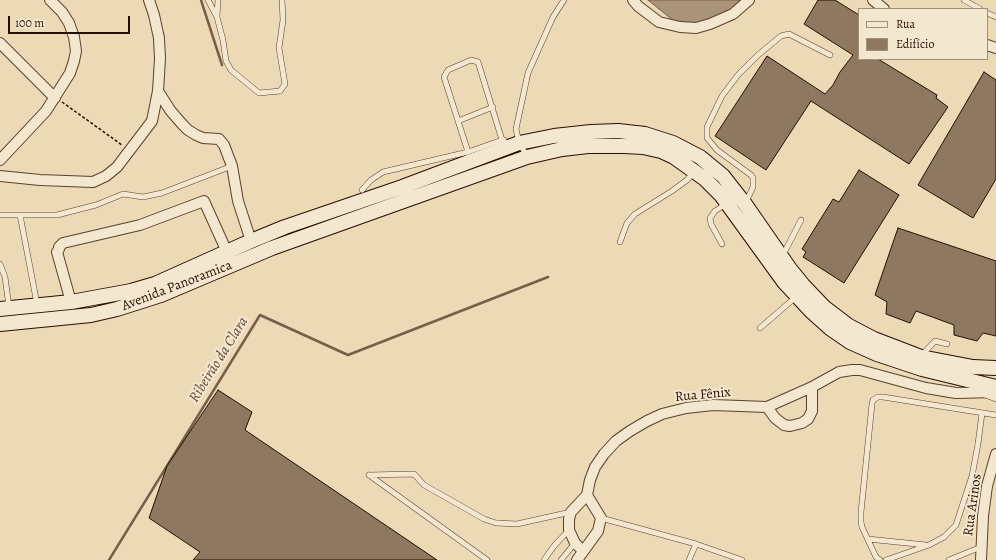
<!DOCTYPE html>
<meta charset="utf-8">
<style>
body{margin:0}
#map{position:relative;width:996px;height:560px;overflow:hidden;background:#ecdab6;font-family:Alegreya,serif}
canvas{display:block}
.legend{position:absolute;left:858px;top:8px;width:130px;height:52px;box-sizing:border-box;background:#f3e7d0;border:1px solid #a2907d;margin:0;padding:5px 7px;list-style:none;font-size:12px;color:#290d00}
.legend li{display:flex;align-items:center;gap:8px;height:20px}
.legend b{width:20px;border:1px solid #a2907d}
.scale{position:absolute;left:8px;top:16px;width:122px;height:18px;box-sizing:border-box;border:2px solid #290d00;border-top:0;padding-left:5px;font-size:12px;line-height:14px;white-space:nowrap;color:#290d00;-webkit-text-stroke:3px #f3e7d0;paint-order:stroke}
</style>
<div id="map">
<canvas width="996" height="560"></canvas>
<ul class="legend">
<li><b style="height:5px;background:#f3e7d0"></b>Rua</li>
<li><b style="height:11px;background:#8e785f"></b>Edifício</li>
</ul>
<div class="scale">100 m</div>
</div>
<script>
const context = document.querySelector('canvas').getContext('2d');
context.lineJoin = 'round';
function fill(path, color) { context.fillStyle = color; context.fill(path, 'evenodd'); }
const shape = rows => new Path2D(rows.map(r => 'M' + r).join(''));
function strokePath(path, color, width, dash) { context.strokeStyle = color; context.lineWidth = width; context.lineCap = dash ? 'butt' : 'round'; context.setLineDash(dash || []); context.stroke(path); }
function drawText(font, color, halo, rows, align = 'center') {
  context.font = font + ' Alegreya,serif'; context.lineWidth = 4; context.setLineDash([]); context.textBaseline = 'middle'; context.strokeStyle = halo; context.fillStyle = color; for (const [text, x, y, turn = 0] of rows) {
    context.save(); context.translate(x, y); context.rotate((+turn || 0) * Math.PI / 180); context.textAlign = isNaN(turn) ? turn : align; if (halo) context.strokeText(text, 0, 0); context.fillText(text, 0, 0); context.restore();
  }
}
const water = shape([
 [648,0,740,0,729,13,703,26,680,26,648,0]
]);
const stream = shape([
 [201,0,222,65],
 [109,560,260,315,348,355,548,277]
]);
const building = shape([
 [818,0,835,0,859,15,859,59,878,59,937,95,936,98,948,107,909,164,811,101,766,170,715,136,767,56,825,94,833,85,840,72,853,55,804,24,818,0],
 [984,72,996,80,996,179,973,218,918,185,984,72],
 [859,170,899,195,844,283,803,257,806,252,802,249,833,199,839,202,859,170],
 [898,228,996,261,996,336,983,333,977,341,954,335,954,325,916,311,910,323,886,314,887,302,875,295,898,228],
 [218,390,252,412,245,430,437,560,193,560,200,552,149,518,167,466,218,390]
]);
const path = shape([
 [62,102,122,145]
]);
const service = shape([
 [208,0,217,17,223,40,226,61,231,70,259,93,280,91,285,84,279,48,283,20,282,0],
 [964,0,980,9],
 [987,13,996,17],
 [217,16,218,0],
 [458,121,493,107],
 [468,152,444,77,448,70,471,60,478,62,502,140],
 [527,156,519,143,516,129,528,73,553,17,564,0],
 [362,190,371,180,383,172,468,152,502,140,504,140],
 [746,202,753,187,753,178,751,175,717,150,707,138,707,127,722,96,738,75,758,55,781,36,789,34,830,55],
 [0,215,57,215,96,205,123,194,143,197,162,193,232,166],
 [20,215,37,304],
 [620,242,627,223,635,214,672,191,687,180,693,173],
 [722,244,711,224,710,218,715,211,726,204],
 [783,255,801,220],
 [0,264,5,277,9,307],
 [760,328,797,296],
 [922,355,935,341,947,344],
 [985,395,996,399],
 [369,475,414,474,424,485,484,519,496,523,517,524,571,512],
 [369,475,487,560],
 [601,518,696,544,742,560],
 [868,539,926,545],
 [544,560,554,546,569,530],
 [561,560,575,543],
 [689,560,696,544],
 [880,560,876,557,862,527,861,522,861,512,872,404,873,400,878,397,883,397,996,415],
 [886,560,929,545,944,537,956,525,972,476,978,444,982,413],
 [949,560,981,547]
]);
const minor = shape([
 [633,0,638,6,659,22,680,27,696,28,710,24,733,14,749,0],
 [873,0,884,9],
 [0,43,55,98],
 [987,45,996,48],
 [158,91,170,110,182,124,188,130,196,135,203,138,219,139,224,145,232,166,238,201,251,241],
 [0,160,46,111,70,73,74,61,76,51,74,37,69,23,62,12,50,0],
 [0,176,40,180,93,182,106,176,117,167,152,121,158,91,160,59,159,38,154,15,149,0],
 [71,302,57,252,59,249,59,247,63,243,140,225,204,201,227,252],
 [767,407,775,418,784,425,790,426,802,423,808,419,812,411,812,387],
 [587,495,590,480,595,467,604,454,616,441,630,431,647,421,662,414,686,408,713,405,767,407,812,387,839,372,852,370,860,370,926,388,956,393,996,392],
 [583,551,575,543,569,530,569,519,571,512,587,495],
 [577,560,598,531,601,518,587,495],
 [981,560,983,516,987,486,996,454]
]);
const secondary = shape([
 [0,309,71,302,131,291,155,284,251,241,285,227,402,187,519,143,554,136,591,132,618,131,645,134,673,143,700,157,723,176,745,204,790,269,803,285,824,307,849,326,874,339,921,357,973,367,996,368],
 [0,324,91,315,117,309,161,295,272,248,527,157,562,149,588,146,624,146,643,147,661,151,674,157,705,179,721,195,784,282,811,311,831,329,850,342,877,354,922,369,996,387]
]);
const streetNames = [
 ["Avenida Panoramica",177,286,-21],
 ["Rua Fênix",703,395,-5],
 ["Rua Arinos",973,505,-82]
];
const waterNames = [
 ["Ribeirão da Clara",219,360,-58]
];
fill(water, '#aa9478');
strokePath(water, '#765e48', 1);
strokePath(stream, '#765e48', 2.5);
fill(building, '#8e785f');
strokePath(building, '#290d00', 1);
strokePath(service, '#5a402e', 6);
strokePath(minor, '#5a402e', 12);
strokePath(secondary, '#290d00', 16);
strokePath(path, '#290d00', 1.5, [3, 2]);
strokePath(service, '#f3e7d0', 5);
strokePath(minor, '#f3e7d0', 10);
strokePath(secondary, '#f3e7d0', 14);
drawText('14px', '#290d00', '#f3e7d0', streetNames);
drawText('italic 15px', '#634a36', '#f3e7d0', waterNames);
</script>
